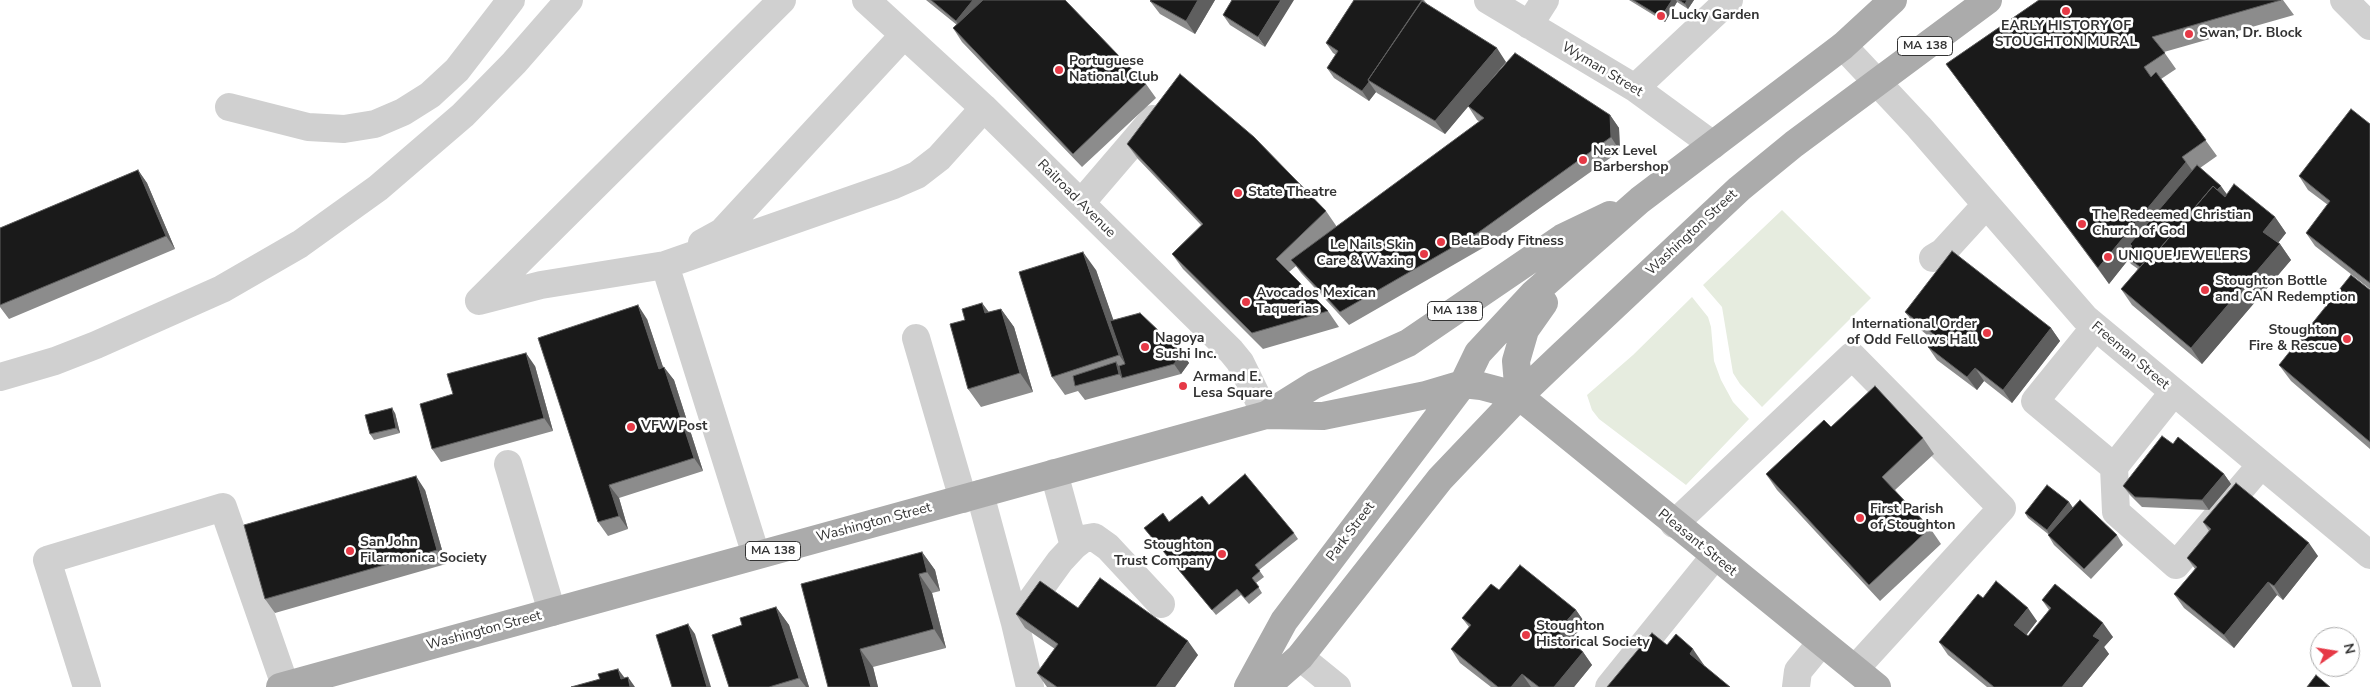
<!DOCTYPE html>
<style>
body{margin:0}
#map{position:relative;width:2370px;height:687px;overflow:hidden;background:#fff;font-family:"Nunito Sans",sans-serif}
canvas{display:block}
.north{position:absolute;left:2310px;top:627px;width:50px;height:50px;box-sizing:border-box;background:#fff;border:1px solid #adadad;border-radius:50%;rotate:77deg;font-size:14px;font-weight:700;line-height:20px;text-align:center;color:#333}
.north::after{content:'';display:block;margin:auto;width:18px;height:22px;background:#e63946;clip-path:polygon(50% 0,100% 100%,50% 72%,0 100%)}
</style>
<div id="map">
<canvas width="2370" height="687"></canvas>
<div class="north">N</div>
</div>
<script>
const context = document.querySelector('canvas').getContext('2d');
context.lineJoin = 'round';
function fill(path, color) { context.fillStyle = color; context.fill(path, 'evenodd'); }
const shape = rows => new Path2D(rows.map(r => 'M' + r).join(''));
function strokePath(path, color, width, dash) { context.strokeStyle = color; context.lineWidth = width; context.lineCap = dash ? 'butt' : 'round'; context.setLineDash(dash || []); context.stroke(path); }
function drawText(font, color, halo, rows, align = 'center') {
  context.font = font + ' "Nunito Sans",sans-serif'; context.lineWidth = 5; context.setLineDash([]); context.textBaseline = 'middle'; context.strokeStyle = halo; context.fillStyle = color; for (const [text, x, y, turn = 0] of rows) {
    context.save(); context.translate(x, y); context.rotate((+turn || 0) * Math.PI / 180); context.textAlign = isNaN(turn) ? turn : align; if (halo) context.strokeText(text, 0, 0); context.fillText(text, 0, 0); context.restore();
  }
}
const green = shape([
 [1782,210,1871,298,1762,407,1740,384,1733,373,1722,307,1703,285],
 [1692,297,1708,317,1711,327,1714,361,1721,380,1733,402,1749,419,1686,485,1599,419,1592,410,1587,395,1633,355]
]);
const minor = shape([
 [866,0,984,108,1231,351,1240,362,1266,415],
 [1488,0,1635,88,1713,145],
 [2344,0,2370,26],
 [1529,25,1545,0],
 [1843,46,1919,127,2085,318,2370,555],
 [1635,88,1729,0],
 [229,107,308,127,344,129,375,124,403,112,430,95,457,70,511,0],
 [1081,203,1153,119],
 [702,243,722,232,904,35],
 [1933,258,1943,252,1986,205],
 [665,265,894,185,917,175,939,158,984,108],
 [2095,327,2035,401,2114,467,2116,512,2176,565,2261,465],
 [916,338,963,499],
 [0,377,55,361,96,345,222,289,300,244,378,188,463,115,514,63,569,0],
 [508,464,552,612],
 [2114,467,2173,393],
 [1054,473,1074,546],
 [980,494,1015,623,1060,561,1074,546,1083,539,1094,537,1108,547,1161,604],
 [1674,524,1852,356,2002,508,1855,669],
 [756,555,665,265,541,285,479,301,782,0],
 [1015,623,1030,687],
 [1300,657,1337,687],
 [87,687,47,560,223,507,285,685],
 [1609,687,1714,557],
 [1796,687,1798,671,1821,643]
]);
const major = shape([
 [1519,396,1516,361,1525,330,1544,303],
 [1266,415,1314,385,1408,343,1562,238,1610,215],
 [280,687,1266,415,1323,416,1426,395,1463,384,1481,386,1519,396,1877,687],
 [1248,687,1284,621,1463,384,1478,353,1533,294,1640,200,1843,46,1893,0],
 [1266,687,1300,657,1440,479,1519,396,1561,356,1739,189,1794,144,1988,0]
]);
const wall = shape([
 [926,0,1065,0,1146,84,1156,98,1082,167,962,42,953,28,957,25],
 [1151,0,1215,0,1195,34,1160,14,1150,1],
 [1232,0,1265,47,1230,25,1223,15],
 [1354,0,1424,0,1427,4,1506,62,1478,95,1610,115,1619,128,1620,151,1488,245,1349,325,1301,273,1296,266,1289,272,1328,311,1339,327,1263,349,1183,269,1172,254,1201,225,1138,159,1127,144,1326,211,1337,227,1480,122,1477,120,1468,106,1445,134,1377,93,1376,92,1369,101,1334,78,1327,68,1336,55,1333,53,1326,43],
 [1629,0,1694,0,1688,9,1677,2,1665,22],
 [2039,0,2283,0,2294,15,2164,52,2176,69,2161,79,2217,156,2200,168,2227,194,2275,217,2286,233,2278,243,2280,244,2291,260,2202,364,2132,305,2121,289,2138,269,2131,264,2128,260,2109,284,1946,64],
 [2370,124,2370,289,2315,246,2306,233,2328,205,2308,190,2299,176],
 [138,170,147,183,175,249,9,319,0,307,0,228],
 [1096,270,1113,320,1182,353,1189,363,1181,374,1085,400,1078,391,1065,395,1052,377],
 [2370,290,2370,449,2291,381,2279,365],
 [982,303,989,312,1001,309,1014,327,1033,392,981,407,968,389,965,320],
 [1905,312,2051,328,2060,341,2012,403,1984,381,1977,390,1937,360,1928,347,1933,340,1915,325],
 [647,319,663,367,674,380,703,471,619,498,628,529,608,536,598,522],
 [535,366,553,431,441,462,432,449,453,394],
 [395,413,400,433,374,440,370,434],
 [1831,427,1923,438,1934,454,1895,490,1930,528,1941,544,1880,601,1777,490,1766,474],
 [2173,444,2224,474,2231,484,2209,510,2142,507,2130,495,2123,486],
 [425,490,446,564,275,613,265,599],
 [2069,502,2073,508,2068,513,2117,535,2123,545,2091,579,2054,545,2048,535,2048,534,2028,518,2025,513],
 [1169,522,1294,533,1298,539,1259,570,1264,577,1256,583,1262,593,1249,604,1241,595,1216,615,1144,528],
 [2203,522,2318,556,2283,600,2277,595,2234,648,2184,608,2174,594,2195,569,2187,558,2209,531],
 [922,552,935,570,940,591,932,593,946,648,873,667,878,687,828,687],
 [1499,590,1576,610,1585,623,1570,641,1583,652,1592,665,1574,687,1491,687,1460,663,1451,649,1469,627,1462,618],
 [1983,598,2037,621,2027,634,2028,636,2049,610,2042,600,2113,637,2104,647,2109,654,2082,687,1987,687,1948,655,1939,642],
 [776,607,789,625,809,687,729,687,742,625],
 [1078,608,1198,655,1175,687,1047,687,1037,673,1055,649,1025,628,1016,614]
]);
const shadedWall = shape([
 [973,0,988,0,963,30,956,21],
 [1198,0,1215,0,1195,34,1186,21],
 [1281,0,1294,0,1265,47,1258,37],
 [1672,0,1676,0,1677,2,1665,22,1661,17],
 [1687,0,1694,0,1688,9,1685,4],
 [1497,48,1506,62,1445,134,1435,121],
 [1369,82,1376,92,1369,101,1362,91],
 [1610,115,1619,128,1620,151,1611,137],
 [2186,162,2197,177,2132,246,2130,244,2135,252,2124,255,2128,260,2109,284,2098,268],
 [138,170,147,183,175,249,166,236],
 [2221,186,2228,196,2154,266],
 [2275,217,2286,233,2274,248,2263,232],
 [2280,244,2291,260,2202,364,2191,348],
 [1083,252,1096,270,1132,373,1119,355],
 [982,303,995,321,985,313],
 [638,305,647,319,668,382,659,369],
 [1001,309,1014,327,1033,392,1020,373],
 [2051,328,2060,341,2012,403,2003,390],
 [526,353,535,366,553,431,544,418],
 [1182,353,1189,363,1181,374,1174,364],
 [1116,362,1125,375,1122,378,1119,374],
 [664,367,674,380,703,471,694,458],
 [1975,368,1984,381,1977,390,1967,377],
 [392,408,395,413,400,433,396,428],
 [2224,474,2231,484,2209,510,2202,500],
 [416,476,425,490,446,564,437,550],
 [609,485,619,498,628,529,619,516],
 [2069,502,2073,508,2050,536,2047,530],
 [2309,543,2318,556,2283,600,2274,586],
 [922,552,935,570,940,591,927,572],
 [919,574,932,593,946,648,934,629],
 [2268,582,2277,595,2234,648,2224,635],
 [776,607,789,625,809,687,806,687,799,678],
 [2028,608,2037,621,2024,638,2014,625],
 [1576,610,1585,623,1567,645,1558,631],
 [2103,623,2113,637,2104,647,2109,654,2082,687,2062,687,2093,636],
 [688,624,695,634,711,687,707,687],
 [1188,641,1198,655,1175,687,1156,687],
 [860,649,873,667,878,687,871,687],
 [1693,649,1704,665,1701,669,1690,654],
 [1583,652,1592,665,1574,687,1554,687],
 [618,669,630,685,628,677,635,687,626,687,621,679],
 [1522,674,1531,687,1511,687]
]);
const building = shape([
 [931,0,973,0,956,21,931,0],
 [983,0,1065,0,1146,84,1073,154,953,28,983,0],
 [1151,0,1198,0,1186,21,1150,1,1151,0],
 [1232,0,1281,0,1258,37,1223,15,1232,0],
 [1354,0,1422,0,1368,80,1369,82,1362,91,1327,68,1338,51,1326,43,1354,0],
 [1633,0,1672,0,1661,17,1633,0],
 [1679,0,1687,0,1685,4,1679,0],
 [2039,0,2281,0,2152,37,2165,53,2144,67,2151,77,2156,72,2206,140,2182,157,2186,162,2098,268,1946,64,2039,0],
 [1422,1,1497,48,1435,121,1368,80,1422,1],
 [1515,53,1610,115,1611,137,1479,232,1340,312,1291,260,1484,118,1468,106,1515,53],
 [1180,74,1254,137,1326,211,1276,259,1328,311,1252,333,1172,254,1203,224,1127,144,1180,74],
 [2351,109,2370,124,2370,283,2306,233,2330,201,2299,176,2351,109],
 [2197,165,2221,186,2217,190,2213,186,2150,260,2148,258,2140,267,2124,255,2132,246,2130,244,2197,165],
 [138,170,166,236,0,305,0,228,138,170],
 [2234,184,2275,217,2263,232,2280,244,2191,348,2121,289,2148,258,2150,260,2213,186,2225,197,2234,184],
 [1952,251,2051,328,2003,390,1975,368,1967,377,1928,347,1936,336,1905,312,1952,251],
 [1083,252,1119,355,1052,377,1019,272,1083,252],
 [2351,275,2370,290,2370,442,2279,365,2351,275],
 [982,303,985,313,1001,309,1020,373,968,389,950,324,965,320,962,309,982,303],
 [638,305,659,369,664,367,694,458,609,485,619,516,598,522,538,338,638,305],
 [1140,313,1182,353,1174,364,1122,378,1119,366,1125,364,1110,321,1140,313],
 [526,353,544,418,432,449,420,404,453,394,447,374,526,353],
 [1116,362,1119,374,1075,386,1073,376,1116,362],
 [1875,386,1923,438,1882,477,1930,528,1869,585,1766,474,1824,420,1831,427,1875,386],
 [392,408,396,428,370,434,365,415,392,408],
 [2162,436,2173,444,2178,437,2224,474,2202,500,2135,497,2123,486,2162,436],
 [1245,474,1294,533,1255,565,1260,571,1252,578,1259,587,1245,598,1237,589,1212,610,1144,528,1163,513,1169,522,1202,496,1209,505,1245,474],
 [416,476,437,550,265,599,244,525,416,476],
 [2236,483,2309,543,2274,586,2268,582,2224,635,2174,594,2197,567,2187,558,2211,529,2203,522,2236,483],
 [2047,485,2069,502,2047,530,2025,513,2047,485],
 [2080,500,2117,535,2084,569,2048,535,2080,500],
 [922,552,927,572,919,574,934,629,860,649,871,687,828,687,801,584,922,552],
 [1520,565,1576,610,1558,631,1583,652,1554,687,1539,687,1522,674,1511,687,1498,687,1451,649,1471,625,1462,618,1491,584,1499,590,1520,565],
 [1100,578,1188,641,1156,687,1057,687,1037,673,1058,644,1016,614,1040,581,1078,608,1100,578],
 [1996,581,2028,608,2014,625,2028,636,2051,608,2042,600,2055,584,2103,623,2093,636,2100,640,2062,687,1994,687,1939,642,1978,594,1983,598,1996,581],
 [776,607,799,678,769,687,729,687,712,635,742,625,740,618,776,607],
 [688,624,707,687,672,687,656,635,688,624],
 [1652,633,1667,645,1676,634,1693,649,1690,654,1730,687,1607,687,1652,633],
 [618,669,621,679,628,677,630,687,571,687,600,679,598,674,618,669],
 [2316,675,2330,687,2307,687,2316,675]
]);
const markers = [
 [2066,11,5,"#e63946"],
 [1661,16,5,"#e63946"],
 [2189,34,5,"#e63946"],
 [1059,70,5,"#e63946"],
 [1583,160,5,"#e63946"],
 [1238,193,5,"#e63946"],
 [2082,224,5,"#e63946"],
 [1441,242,5,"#e63946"],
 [1424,254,5,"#e63946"],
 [2108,257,5,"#e63946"],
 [2205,290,5,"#e63946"],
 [1246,302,5,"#e63946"],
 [1987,333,5,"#e63946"],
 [2347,339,5,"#e63946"],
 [1145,347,5,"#e63946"],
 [1183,386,5,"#e63946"],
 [631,427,5,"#e63946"],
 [1860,518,5,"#e63946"],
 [350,551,5,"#e63946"],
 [1222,554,5,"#e63946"],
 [1526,635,5,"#e63946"]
];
const shields = [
 [1925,46,55],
 [1455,311,55],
 [773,551,55]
];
const shieldNames = [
 ["MA 138",1925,46],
 ["MA 138",1455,311],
 ["MA 138",773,551]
];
const poiNames = [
 ["Lucky Garden",1671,16],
 ["EARLY HISTORY OF",2066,27,"center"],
 ["STOUGHTON MURAL",2066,43,"center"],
 ["Swan, Dr. Block",2199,34],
 ["Portuguese",1069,62],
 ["National Club",1069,78],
 ["Nex Level",1593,152],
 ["Barbershop",1593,168],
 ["State Theatre",1248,193],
 ["The Redeemed Christian",2092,216],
 ["Church of God",2092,232],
 ["BelaBody Fitness",1451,242],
 ["Le Nails Skin",1414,246,"right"],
 ["Care & Waxing",1414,262,"right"],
 ["UNIQUE JEWELERS",2118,257],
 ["Stoughton Bottle",2215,282],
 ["and CAN Redemption",2215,298],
 ["Avocados Mexican",1256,294],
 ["Taquerias",1256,310],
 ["International Order",1977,325,"right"],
 ["of Odd Fellows Hall",1977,341,"right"],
 ["Stoughton",2337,331,"right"],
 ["Fire & Rescue",2337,347,"right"],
 ["Nagoya",1155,339],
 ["Sushi Inc.",1155,355],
 ["Armand E.",1193,378],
 ["Lesa Square",1193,394],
 ["VFW Post",641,427],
 ["First Parish",1870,510],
 ["of Stoughton",1870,526],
 ["San John",360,543],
 ["Filarmonica Society",360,559],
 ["Stoughton",1212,546,"right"],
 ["Trust Company",1212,562,"right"],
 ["Stoughton",1536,627],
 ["Historical Society",1536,643]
];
const streetNames = [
 ["Wyman Street",1602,70,31],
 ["Railroad Avenue",1076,199,45],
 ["Washington Street",1692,233,-43],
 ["Freeman Street",2130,356,40],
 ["Washington Street",874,523,-15],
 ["Park Street",1351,532,-53],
 ["Pleasant Street",1697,543,39],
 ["Washington Street",484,631,-15]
];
fill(green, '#e6ecdf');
strokePath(minor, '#d0d0d0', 28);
strokePath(major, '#ababab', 28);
fill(wall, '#8c8c8c');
fill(shadedWall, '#5f5f5f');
fill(building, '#1a1a1a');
strokePath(building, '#5f5f5f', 1);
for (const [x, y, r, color] of markers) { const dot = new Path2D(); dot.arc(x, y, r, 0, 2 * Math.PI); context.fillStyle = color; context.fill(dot); strokePath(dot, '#fff', 2); }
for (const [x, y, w] of shields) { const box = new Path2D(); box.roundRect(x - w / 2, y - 9.5, w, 19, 4); context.fillStyle = '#fff'; context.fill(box); strokePath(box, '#333', 1); }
drawText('bold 12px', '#333', null, shieldNames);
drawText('bold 14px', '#333', '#fff', poiNames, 'left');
drawText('14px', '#333', '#fff', streetNames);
</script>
